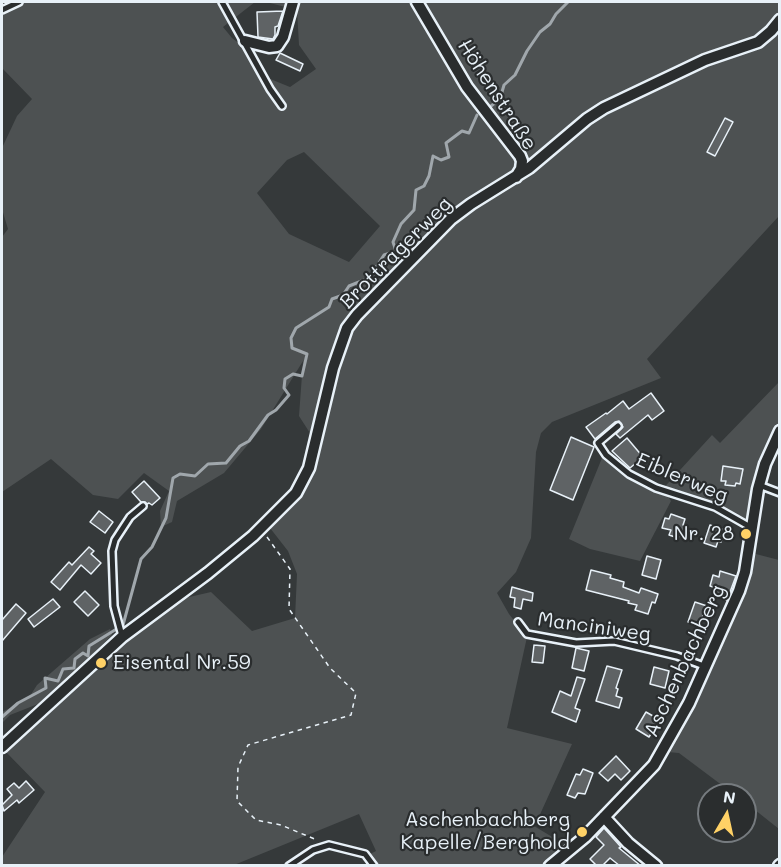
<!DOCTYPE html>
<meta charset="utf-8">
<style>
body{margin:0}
#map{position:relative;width:781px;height:867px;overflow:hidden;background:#35393a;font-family:Mali,sans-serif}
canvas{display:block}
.frame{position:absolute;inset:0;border:3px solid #e8f1f8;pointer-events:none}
.north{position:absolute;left:697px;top:783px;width:60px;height:60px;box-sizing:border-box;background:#2a2d2e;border:2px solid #767b7f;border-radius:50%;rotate:9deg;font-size:16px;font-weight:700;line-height:24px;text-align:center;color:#e8f1f8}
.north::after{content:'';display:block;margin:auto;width:21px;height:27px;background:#ffd166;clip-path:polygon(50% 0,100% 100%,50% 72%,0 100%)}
</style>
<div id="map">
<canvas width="781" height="867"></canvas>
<div class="frame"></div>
<div class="north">N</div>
</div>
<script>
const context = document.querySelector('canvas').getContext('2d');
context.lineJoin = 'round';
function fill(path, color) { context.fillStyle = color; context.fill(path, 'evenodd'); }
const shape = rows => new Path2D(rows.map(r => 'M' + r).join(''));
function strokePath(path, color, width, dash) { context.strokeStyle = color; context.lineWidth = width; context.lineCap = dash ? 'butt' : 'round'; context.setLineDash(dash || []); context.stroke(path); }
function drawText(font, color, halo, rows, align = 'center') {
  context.font = font + ' Mali,sans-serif'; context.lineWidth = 4.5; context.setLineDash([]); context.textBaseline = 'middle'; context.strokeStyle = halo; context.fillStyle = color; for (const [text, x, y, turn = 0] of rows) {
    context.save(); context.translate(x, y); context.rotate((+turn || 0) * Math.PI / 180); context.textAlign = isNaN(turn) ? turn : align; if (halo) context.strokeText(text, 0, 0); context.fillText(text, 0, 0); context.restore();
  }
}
const green = shape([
 [2,2,255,2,223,27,232,38,240,44,258,74,290,87,316,69,299,45,297,10,266,2,779,2,779,216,647,359,661,378,552,422,541,433,536,452,531,538,516,572,497,593,509,614,527,637,507,728,572,744,537,821,531,820,529,823,559,841,563,846,563,853,545,865,377,865,370,854,376,851,359,814,234,865,2,865,2,857,45,792,5,751,121,641,185,598,211,592,252,631,295,618,297,574,288,551,270,528,301,494,317,444,299,416,303,361,261,429,224,473,177,501,172,522,161,527,160,511,169,491,144,473,118,499,93,495,51,459,2,492,2,237,8,229,2,209,2,148,17,116,32,99,2,68],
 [304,152,380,226,349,262,289,234,257,193,287,160],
 [779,382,779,438,747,532,739,524,713,509,667,495,671,501,640,561,590,549,569,539,602,458,630,479,648,489,659,493,712,435,720,443],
 [752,553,779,560,779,829,745,802,745,795,735,795,679,753,667,752],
 [110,629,112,635,76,671,38,704,10,715,2,723,2,712,28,699,37,685,90,639]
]);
const stream = shape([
 [491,106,500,99,504,85,515,75,527,51,540,32,550,24,556,14,568,2],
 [2,717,18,703,46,688,45,678,58,681,63,669,74,668,75,659,83,653,88,656,89,646,123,625,141,559,152,547,166,518,173,478,180,474,195,476,208,464,226,463,240,446,249,441,268,415,276,410,289,395,284,388,285,379,293,374,302,376,307,354,292,348,291,338,296,328,329,307,332,299,343,295,349,286,369,278,384,255,396,251,393,242,401,224,414,210,416,190,424,186,429,176,433,156,441,160,449,157,446,143,462,131,469,133,477,115]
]);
const building = shape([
 [283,11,278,26,275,27,275,35,273,39,258,37,257,12,283,11],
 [280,53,303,64,300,71,276,60,280,53],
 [725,118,733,122,715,156,707,152,725,118],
 [651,393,664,411,652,420,648,415,620,438,616,434,623,427,619,421,615,422,595,439,586,427,606,413,607,414,623,401,629,409,651,393],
 [571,437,594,447,573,500,550,490,571,437],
 [627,438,643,457,630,468,612,451,627,438],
 [723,466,743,469,740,484,736,483,735,486,725,485,726,481,721,481,723,466],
 [144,481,160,498,152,505,149,503,147,504,145,502,141,502,132,492,144,481],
 [99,511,113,522,105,533,90,522,99,511],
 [671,514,685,519,683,525,687,526,684,536,680,534,678,538,669,535,671,530,662,528,665,518,669,519,671,514],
 [710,525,725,530,721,542,718,541,716,547,704,543,710,525],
 [89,547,94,551,91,554,101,563,91,574,81,565,60,590,51,582,69,562,72,565,89,547],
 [647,556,661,560,656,579,642,575,647,556],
 [591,570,611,575,610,578,624,582,623,587,639,593,641,588,658,594,655,603,652,602,648,614,635,610,637,605,628,603,629,601,586,590,591,570],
 [720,571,736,576,727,600,713,596,716,588,710,586,713,575,719,577,720,571],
 [512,587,533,593,532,601,523,599,521,609,514,607,515,598,510,597,512,587],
 [85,591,99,605,88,616,74,602,85,591],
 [53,599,60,607,34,627,28,619,53,599],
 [695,602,710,607,707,617,703,615,700,625,688,622,695,602],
 [16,604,26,613,2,641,2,620,16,604],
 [534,645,545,646,543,663,532,662,534,645],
 [576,648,589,651,584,671,572,668,576,648],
 [607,666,622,670,616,688,618,689,616,696,622,698,619,708,596,701,607,666],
 [654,667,669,671,665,688,650,684,654,667],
 [577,677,585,679,575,708,580,710,576,722,552,712,560,691,571,696,577,677],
 [646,712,660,720,649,737,636,729,646,712],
 [616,756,630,771,621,780,615,774,608,781,599,773,616,756],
 [583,769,593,773,585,794,578,793,575,798,567,795,576,774,580,775,583,769],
 [26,781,34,790,19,803,17,800,4,811,2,805,12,795,7,789,14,783,19,788,26,781],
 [604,828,621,847,619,848,641,866,620,866,610,858,602,866,597,866,590,859,604,845,596,837,604,828]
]);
const path = shape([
 [267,537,290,569,289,609,330,668,356,693,351,715,248,745,238,767,237,801,256,820,281,825,317,840]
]);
const lane = shape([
 [222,2,270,89,282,106],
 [2,10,19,2],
 [618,426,598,443,606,455,629,474,656,488,715,507,752,528],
 [759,485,780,493],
 [518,622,527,634,576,643,614,641,677,656,704,666],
 [122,636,114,606,112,551,115,540,130,517,143,506],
 [289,866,313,850,329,845,365,854,374,866]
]);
const street = shape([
 [417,2,467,87,520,156,522,161,521,169,516,177],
 [245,41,269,47,277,46,283,37,293,2],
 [2,747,122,637,208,573,253,536,296,493,309,468,333,368,347,328,357,315,451,219,471,204,529,168,587,119,604,108,705,60,758,42,771,31,780,20],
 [604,817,628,843,656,866],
 [550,866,585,837,654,765,689,703,739,591,745,572,758,489,765,464,780,431],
 [779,866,780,865]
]);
const markers = [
 [746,534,6,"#ffd166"],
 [101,663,6,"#ffd166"],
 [582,832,6,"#ffd166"]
];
const streetNames = [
 ["Höhenstraße",497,95,57],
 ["Brottragerweg",396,253,-45],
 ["Eiblerweg",682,478,23],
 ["Manciniweg",594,627,8],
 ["Aschenbachberg",685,661,-65]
];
const poiNames = [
 ["Nr. 28",734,534],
 ["Eisental Nr.59",113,663,"left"],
 ["Aschenbachberg",570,820],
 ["Kapelle/Berghold",570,843]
];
fill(green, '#4d5152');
strokePath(stream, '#a0a7ac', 3);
fill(building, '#5f6365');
strokePath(building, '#e8f1f8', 1.5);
strokePath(lane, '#e8f1f8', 10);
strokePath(street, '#e8f1f8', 15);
strokePath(path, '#e8f1f8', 1.5, [4.5, 4.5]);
strokePath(lane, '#2a2d2e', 5);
strokePath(street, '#2a2d2e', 10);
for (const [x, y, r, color] of markers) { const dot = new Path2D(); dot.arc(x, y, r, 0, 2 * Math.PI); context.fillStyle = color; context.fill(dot); strokePath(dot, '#2a2d2e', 2); }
drawText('20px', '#e8f1f8', '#2a2d2e', streetNames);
drawText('20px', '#e8f1f8', '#2a2d2e', poiNames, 'right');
</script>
